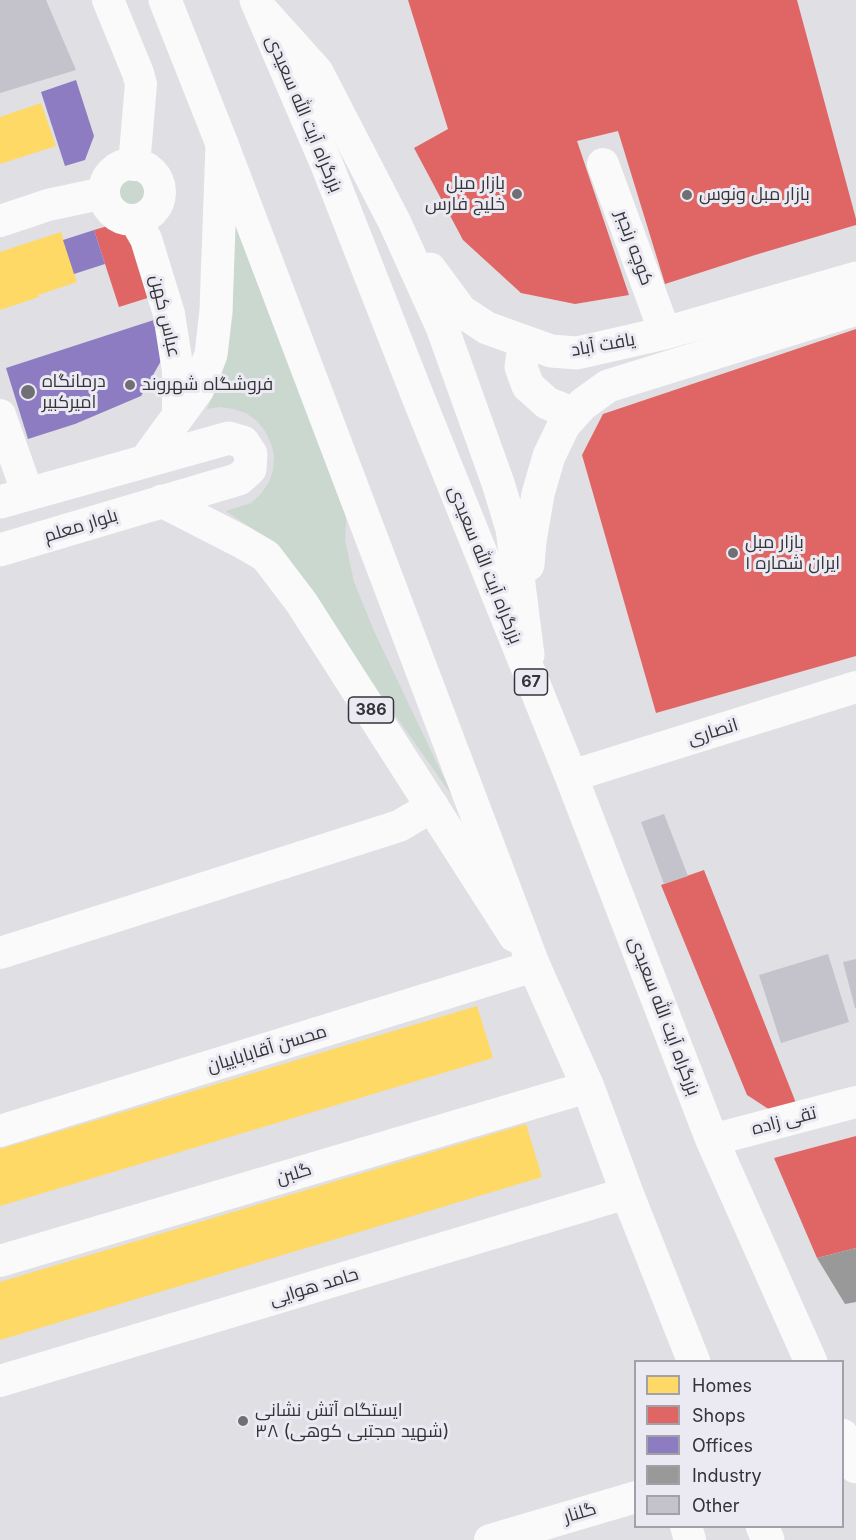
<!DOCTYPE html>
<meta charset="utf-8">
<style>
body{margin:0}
#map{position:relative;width:856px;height:1540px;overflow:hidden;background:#dfdfe4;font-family:Inter,sans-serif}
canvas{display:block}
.legend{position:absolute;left:634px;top:1360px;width:210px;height:168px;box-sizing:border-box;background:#ebeaf3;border:2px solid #a2a1a8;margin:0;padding:8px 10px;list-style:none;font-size:18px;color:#343438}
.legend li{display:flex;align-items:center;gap:12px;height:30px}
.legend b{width:30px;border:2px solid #a2a1a8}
</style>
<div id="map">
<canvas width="856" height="1540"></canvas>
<ul class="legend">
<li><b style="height:16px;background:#ffd966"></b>Homes</li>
<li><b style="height:16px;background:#e06666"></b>Shops</li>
<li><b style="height:16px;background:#8e7cc3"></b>Offices</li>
<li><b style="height:16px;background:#999"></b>Industry</li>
<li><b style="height:16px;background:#c4c3cc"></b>Other</li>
</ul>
</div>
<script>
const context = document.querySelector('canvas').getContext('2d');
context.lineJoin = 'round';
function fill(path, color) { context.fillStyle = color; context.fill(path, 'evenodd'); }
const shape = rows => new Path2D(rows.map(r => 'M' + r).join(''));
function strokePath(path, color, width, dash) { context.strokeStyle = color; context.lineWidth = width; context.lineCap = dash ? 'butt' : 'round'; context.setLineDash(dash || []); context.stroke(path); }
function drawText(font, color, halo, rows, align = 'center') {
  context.font = font + ' Inter,Cairo,sans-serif'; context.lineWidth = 6; context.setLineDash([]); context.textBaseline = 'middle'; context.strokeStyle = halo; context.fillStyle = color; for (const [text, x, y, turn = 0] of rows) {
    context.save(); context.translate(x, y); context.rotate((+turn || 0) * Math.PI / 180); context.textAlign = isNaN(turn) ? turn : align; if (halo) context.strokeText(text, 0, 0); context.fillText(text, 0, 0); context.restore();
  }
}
const green = shape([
 '117 192a15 15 0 1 1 30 0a15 15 0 1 1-30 0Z',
 [234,220,347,507,345,540,354,582,374,631,453,797,352,654,261,535,226,511,251,503,261,494,269,482,273,470,274,456,271,443,265,431,257,421,246,413,233,409,220,407,207,409,227,359,233,313,230,223]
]);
const homes = shape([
 [41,103,56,146,0,164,0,117],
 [61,232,77,282,38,295,39,297,0,310,0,252],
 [477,1006,493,1058,0,1206,0,1149],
 [526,1124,542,1177,0,1340,0,1282]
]);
const shops = shape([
 [408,0,797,0,856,219,856,225,755,255,665,284,618,131,577,141,629,295,575,304,521,293,463,240,414,148,448,129],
 [111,225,134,236,154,296,119,307,94,230],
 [856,329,856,656,656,713,582,455,603,414],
 [704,870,796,1103,770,1110,747,1095,661,885],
 [856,1136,856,1248,817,1258,774,1158]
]);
const offices = shape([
 [76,80,94,136,85,160,65,166,41,92],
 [94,230,105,264,74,274,63,240],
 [160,318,169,347,141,396,75,424,28,439,6,368]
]);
const industry = shape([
 [856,1248,856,1302,845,1304,817,1258]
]);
const building = shape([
 [0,0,46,0,76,70,0,93],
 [664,814,688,876,664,884,641,822],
 [828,954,849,1022,781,1043,759,975],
 [856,959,856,1008,855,1008,843,962]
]);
const minor = shape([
 [108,0,138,73,141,84,134,165],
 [603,164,665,333],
 '104 192a28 28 0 1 1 56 0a28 28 0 1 1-56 0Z',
 [135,220,146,239,169,314,178,371,178,415],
 [0,221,48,205,104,193],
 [0,415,28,494],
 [571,776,856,687],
 [0,953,399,826,433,806],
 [0,1131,534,966],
 [712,1140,856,1102],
 [0,1261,588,1087],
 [0,1381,627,1193],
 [686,1526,690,1540],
 [490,1540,636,1497]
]);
const major = shape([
 [264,13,317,72,395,223,442,327,498,483,512,529,528,655],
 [430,269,461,311,487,328,551,351,577,353,665,333,856,278],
 [529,345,523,353,521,367,528,386,547,403,574,414],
 [146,460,198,389,211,354,216,310,222,144],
 [162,501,242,542,266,556,301,602,515,936],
 [0,502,229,438,243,442,251,454,250,469,239,479,0,550],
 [528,565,530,541,538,494,549,456,564,425,583,404,608,386,856,309]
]);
const highway = shape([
 [165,0,222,144,534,966,588,1087,627,1193,694,1362],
 [256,0,327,165,418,397,571,776,712,1140,811,1362],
 [842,1435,856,1467],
 [762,1526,768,1540]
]);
const markers = [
 [517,194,6,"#707074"],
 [687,195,6,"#707074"],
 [130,385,6,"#707074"],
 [28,392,8,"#707074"],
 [733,553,6,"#707074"],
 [243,1421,6,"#707074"]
];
const shields = [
 [531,682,33],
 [371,710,45]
];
const shieldNames = [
 ["67",531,682],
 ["386",371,710]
];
const streetNames = [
 ["بزرگراه آیت الله سعیدی",304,114,67],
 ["کوچه رنجبر",634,248,70],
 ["عباس کهن",165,316,77],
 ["یافت آباد",603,345,-10],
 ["بلوار معلم",81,526,-17],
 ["بزرگراه آیت الله سعیدی",485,565,68],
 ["انصاری",713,732,-17],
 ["بزرگراه آیت الله سعیدی",664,1016,69],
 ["محسن آقاباباییان",267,1049,-17],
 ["تقی زاده",784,1121,-15],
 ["گلبن",294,1174,-17],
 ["حامد هوایی",314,1287,-17],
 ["گلنار",580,1513,-17]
];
const poiNames = [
 ["بازار مبل",505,184,"right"],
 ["خلیج فارس",505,205,"right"],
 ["بازار مبل ونوس",699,195],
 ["درمانگاه",42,382],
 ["امیرکبیر",42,403],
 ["فروشگاه شهروند",142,385],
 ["بازار مبل",745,543],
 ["ایران شماره ۱",745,564],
 ["ایستگاه آتش نشانی",255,1411],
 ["۳۸ (شهید مجتبی کوهی)",255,1432]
];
fill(green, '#cad8cf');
fill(homes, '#ffd966');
fill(shops, '#e06666');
fill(offices, '#8e7cc3');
fill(industry, '#999');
fill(building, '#c4c3cc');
strokePath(minor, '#fafafb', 32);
strokePath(major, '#fafafb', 33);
strokePath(highway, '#fafafb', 33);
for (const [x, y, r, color] of markers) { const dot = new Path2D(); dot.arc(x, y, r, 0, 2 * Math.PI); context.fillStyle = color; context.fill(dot); strokePath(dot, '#ebeaf3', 2); }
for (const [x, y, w] of shields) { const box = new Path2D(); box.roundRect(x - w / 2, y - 13, w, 26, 4.5); context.fillStyle = '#ebeaf3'; context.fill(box); strokePath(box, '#343438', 1.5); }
drawText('bold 16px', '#343438', null, shieldNames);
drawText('18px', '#343438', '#ebeaf3', streetNames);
drawText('18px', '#343438', '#ebeaf3', poiNames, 'left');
</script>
